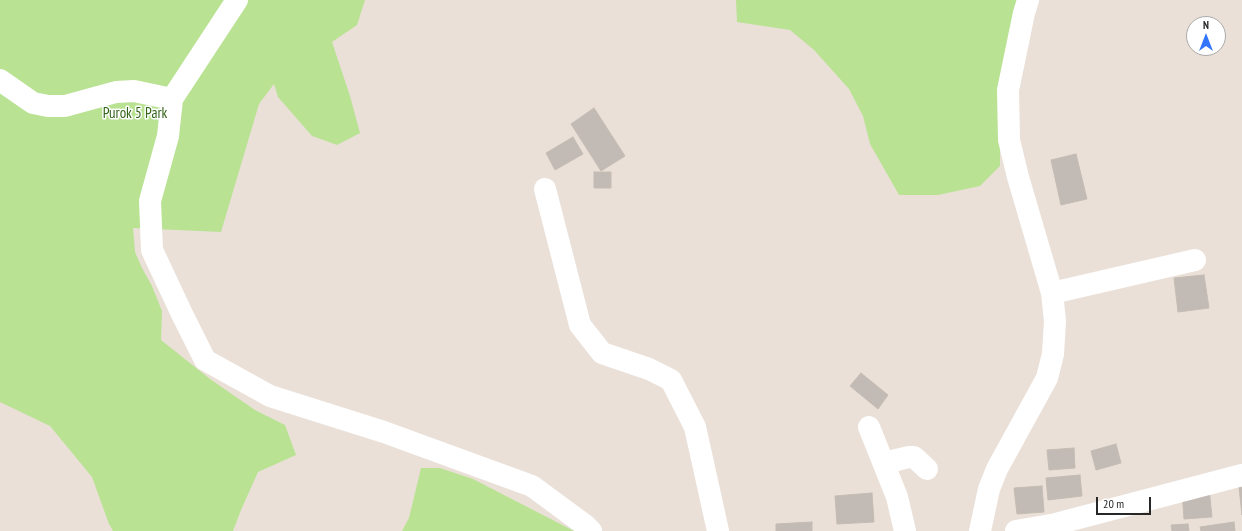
<!DOCTYPE html>
<style>
body{margin:0}
#map{position:relative;width:1242px;height:531px;overflow:hidden;background:#eae0d8;font-family:"PT Sans Narrow",sans-serif}
canvas{display:block}
.north{position:absolute;left:1186px;top:16px;width:40px;height:40px;box-sizing:border-box;background:#fff;border:1px solid #a9a9a9;border-radius:50%;rotate:0deg;font-size:11px;font-weight:700;line-height:16px;text-align:center;color:#272727}
.north::after{content:'';display:block;margin:auto;width:14px;height:18px;background:#3374fc;clip-path:polygon(50% 0,100% 100%,50% 72%,0 100%)}
.scale{position:absolute;left:1096px;top:497px;width:55px;height:18px;box-sizing:border-box;border:2px solid #272727;border-top:0;padding-left:5px;font-size:12px;line-height:14px;white-space:nowrap;color:#272727;-webkit-text-stroke:3px #fff;paint-order:stroke}
</style>
<div id="map">
<canvas width="1242" height="531"></canvas>
<div class="north">N</div>
<div class="scale">20 m</div>
</div>
<script>
const context = document.querySelector('canvas').getContext('2d');
context.lineJoin = 'round';
function fill(path, color) { context.fillStyle = color; context.fill(path, 'evenodd'); }
const shape = rows => new Path2D(rows.map(r => 'M' + r).join(''));
function strokePath(path, color, width, dash) { context.strokeStyle = color; context.lineWidth = width; context.lineCap = dash ? 'butt' : 'round'; context.setLineDash(dash || []); context.stroke(path); }
function drawText(font, color, halo, rows, align = 'center') {
  context.font = font + ' "PT Sans Narrow",sans-serif'; context.lineWidth = 3; context.setLineDash([]); context.textBaseline = 'middle'; context.strokeStyle = halo; context.fillStyle = color; for (const [text, x, y, turn = 0] of rows) {
    context.save(); context.translate(x, y); context.rotate((+turn || 0) * Math.PI / 180); context.textAlign = isNaN(turn) ? turn : align; if (halo) context.strokeText(text, 0, 0); context.fillText(text, 0, 0); context.restore();
  }
}
const green = shape([
 [0,0,365,0,357,25,332,42,350,96,360,133,337,145,312,136,278,97,274,84,259,104,221,232,133,228,135,252,142,268,152,286,162,311,161,340,210,379,255,410,285,425,296,455,258,472,241,510,233,531,113,531,109,524,92,477,50,426,0,402],
 [736,0,1023,0,1000,122,1000,166,980,186,938,195,899,195,870,144,863,116,849,89,814,50,790,30,737,22],
 [421,468,440,468,473,479,574,531,402,531,409,518]
]);
const building = shape([
 [594,108,625,156,601,171,571,124,594,108],
 [573,137,583,154,555,170,546,153,573,137],
 [1076,154,1087,199,1061,205,1051,160,1076,154],
 [594,172,611,172,611,188,594,188,594,172],
 [1204,275,1209,308,1178,312,1174,278,1204,275],
 [861,373,888,395,878,409,850,386,861,373],
 [1116,444,1121,463,1096,470,1091,451,1116,444],
 [1074,448,1075,468,1049,470,1047,450,1074,448],
 [1080,475,1082,496,1048,500,1046,478,1080,475],
 [1042,486,1044,512,1017,514,1014,488,1042,486],
 [1239,487,1242,487,1242,515,1239,487],
 [1209,488,1212,517,1184,519,1182,491,1209,488],
 [872,493,874,522,837,524,835,496,872,493],
 [812,522,812,531,776,531,776,524,812,522],
 [1234,522,1235,531,1201,531,1200,527,1234,522],
 [1188,524,1189,531,1172,531,1171,525,1188,524]
]);
const minor = shape([
 [237,0,172,99,168,136,150,201,152,250,182,314,205,360,270,396,384,432,532,486,585,525,591,531],
 [0,80,33,103,48,106,65,106,116,92,134,91,172,99],
 [545,189,580,325,602,353,649,369,671,380,695,427,718,531],
 [1052,293,1195,260],
 [869,427,897,497,905,531],
 [884,463,909,457,914,457,927,469],
 [980,531,989,489,997,469,1047,378,1053,354,1055,321,1052,293,1018,177,1009,140,1008,90,1024,13,1028,0],
 [1016,531,1056,524,1242,475]
]);
const parkNames = [
 ["Purok 5 Park",135,114]
];
fill(green, '#b9e293');
fill(building, '#c2bab5');
strokePath(building, '#c5bcb2', 1);
strokePath(minor, '#fff', 22);
drawText('15px', '#326318', '#fff', parkNames);
</script>
